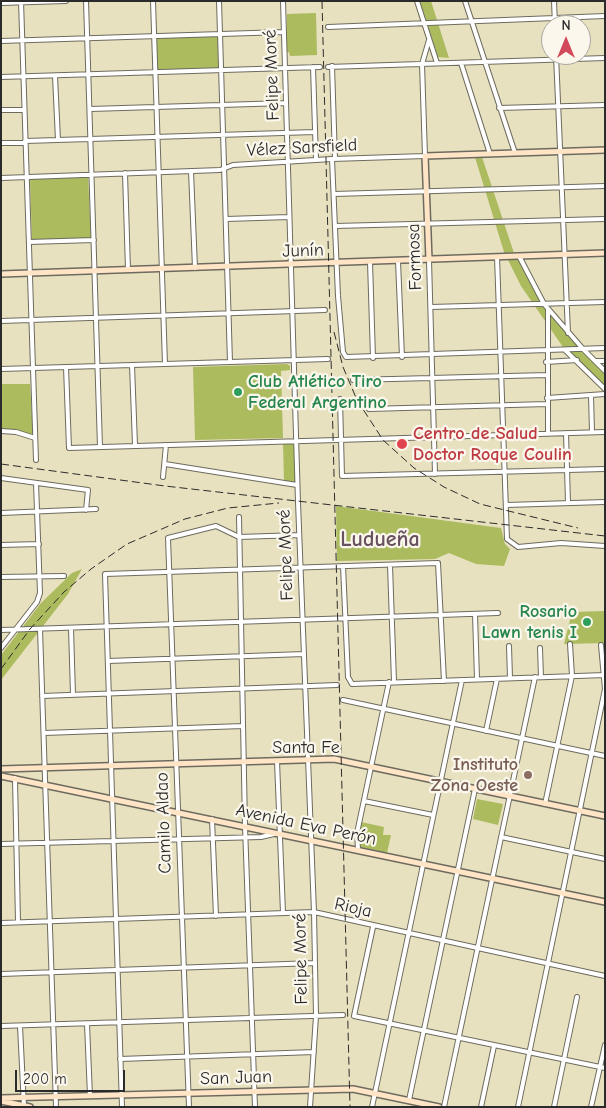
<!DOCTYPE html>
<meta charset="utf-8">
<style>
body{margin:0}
#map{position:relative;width:606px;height:1108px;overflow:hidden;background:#e8e1bf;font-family:"Comic Neue",sans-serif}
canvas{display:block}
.frame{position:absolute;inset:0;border:2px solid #2b2b2b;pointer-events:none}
.north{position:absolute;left:541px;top:15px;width:50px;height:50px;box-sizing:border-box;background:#fbf7ec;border:1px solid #a8a59f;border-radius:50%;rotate:0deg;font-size:14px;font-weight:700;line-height:20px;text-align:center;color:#2b2b2b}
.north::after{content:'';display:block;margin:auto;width:18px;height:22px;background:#d1495b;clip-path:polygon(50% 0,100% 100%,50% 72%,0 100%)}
.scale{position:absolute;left:15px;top:1070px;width:110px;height:22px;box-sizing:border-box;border:2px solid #2b2b2b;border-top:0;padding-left:6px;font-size:15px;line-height:18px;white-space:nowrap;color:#2b2b2b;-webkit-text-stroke:4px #fbf7ec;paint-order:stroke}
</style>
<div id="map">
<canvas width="606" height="1108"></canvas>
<div class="frame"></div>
<div class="north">N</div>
<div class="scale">200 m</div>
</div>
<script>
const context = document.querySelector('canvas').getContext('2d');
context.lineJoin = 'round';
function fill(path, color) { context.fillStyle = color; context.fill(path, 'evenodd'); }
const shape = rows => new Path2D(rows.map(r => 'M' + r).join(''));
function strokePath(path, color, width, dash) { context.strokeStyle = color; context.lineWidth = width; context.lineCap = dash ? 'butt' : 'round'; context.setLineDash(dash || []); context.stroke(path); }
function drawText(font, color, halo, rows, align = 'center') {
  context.font = font + ' "Comic Neue",sans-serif'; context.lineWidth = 4.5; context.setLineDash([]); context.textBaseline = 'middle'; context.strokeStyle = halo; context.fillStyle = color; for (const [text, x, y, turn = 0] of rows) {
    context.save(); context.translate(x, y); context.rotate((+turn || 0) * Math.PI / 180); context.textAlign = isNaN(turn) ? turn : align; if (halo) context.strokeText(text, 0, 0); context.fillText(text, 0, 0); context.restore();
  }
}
const green = shape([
 [420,1,431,1,449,58,438,57],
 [316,13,317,55,290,56,289,52,287,52,287,14],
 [220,35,221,70,156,72,154,37],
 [474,154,481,154,515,256,519,256,544,303,605,371,605,389,565,350,521,286,504,252],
 [88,177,91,238,32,240,30,179],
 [287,364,290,366,290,370,281,371,283,438,195,440,193,367],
 [1,384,30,384,33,436,16,429,1,429],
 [283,443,294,443,296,483,284,481],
 [336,506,501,528,505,544,510,549,504,566,476,564,449,553,435,559,337,561],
 [82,569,68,594,1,680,1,655,41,603,72,573],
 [605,611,605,643,564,644,572,612],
 [477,799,503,804,498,825,473,819],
 [361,822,384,827,383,835,391,835,387,853,361,847,359,836]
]);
const minor = shape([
 [21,1,36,460],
 [86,1,100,447],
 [153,1,165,364],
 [219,1,230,362],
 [283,1,298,502,314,912,316,1016,310,1107],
 [417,1,437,63],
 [465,1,515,153],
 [554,1,555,25],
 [1,3,66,1],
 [328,27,605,16],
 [1,41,284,32],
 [556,55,568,333],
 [461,63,490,154],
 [332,66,335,159],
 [313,67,316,160],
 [328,67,605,58],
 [55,76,58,140],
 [1,77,320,67],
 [499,108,605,105],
 [90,109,286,103],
 [1,110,24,110],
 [25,141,315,132],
 [1,143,25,143],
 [332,159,338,296,343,352,346,357,605,348],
 [191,171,195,268],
 [125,173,128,270],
 [1,178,220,170,233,165,332,159,425,156,422,64,429,40],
 [334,194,605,186],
 [226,219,289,217],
 [335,226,605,219],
 [29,242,94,240],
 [519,256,544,304,583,349,605,371],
 [497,257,507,539,518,547,561,543,605,546],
 [429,260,435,474],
 [398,261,402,357],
 [370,262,373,358],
 [431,307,605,302],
 [548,309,548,434],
 [1,321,325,310],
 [565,350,605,389],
 [595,361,605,361],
 [546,362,577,360],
 [132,365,135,445],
 [66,367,69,448,605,432],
 [1,369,328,359],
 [353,380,547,375],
 [591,395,592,432],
 [547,398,605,394],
 [340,399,342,476,605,469],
 [369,409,547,404],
 [1,431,16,432,35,438],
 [566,433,568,503],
 [165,464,297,485],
 [163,477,166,445],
 [1,478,88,490,86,510],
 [506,505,605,502],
 [1,513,96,509],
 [239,517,245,826,255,1107],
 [1,545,39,544],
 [390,565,394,682],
 [343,566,348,677,352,684,605,675],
 [1,577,64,576],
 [475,614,477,679],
 [71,628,73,695],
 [40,629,56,1107],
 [1,630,498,613],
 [509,646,510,678],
 [1,648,37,602,40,593,36,483],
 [540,648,541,677],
 [108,661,304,654],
 [42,696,337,685],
 [343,700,605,756],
 [486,731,497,679],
 [44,733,243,726],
 [277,761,283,913],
 [15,778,18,922],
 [364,801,433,815],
 [545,804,572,676,570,644],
 [212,819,216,916],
 [501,837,605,859],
 [1,844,261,837,274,834],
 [358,849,357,833,389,682],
 [1,923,314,912,605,976],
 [373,927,354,1016,605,1068],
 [1,974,315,963],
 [87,1024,90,1096],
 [1,1026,343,1015],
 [20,1026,24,1107],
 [120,1059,314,1052],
 [409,1100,475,789],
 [122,1107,105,574,438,563,444,681],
 [189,1107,168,538,216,526,239,537,299,535],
 [372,1107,462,680],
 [444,1107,535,677],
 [481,1107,494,1046],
 [518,1107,605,689,601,645],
 [554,1107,577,997],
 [591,1107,605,1045]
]);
const secondary = shape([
 [429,260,425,156,605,150],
 [1,274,605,253],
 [1,769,334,759,605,816],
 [1,776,605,902],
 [1,1098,353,1089,439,1107],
 [1,1101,30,1107]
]);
const rail = shape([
 [322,1,350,1107],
 [334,332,343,367,357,400,383,440,414,468,444,487,480,504,578,528],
 [1,464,165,486,605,536],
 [1,669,30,629,64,592,91,569,127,544,185,519,228,508,279,503]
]);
const markers = [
 [238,392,5,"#2e9e5b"],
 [402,444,6,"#e0444e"],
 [587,622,5,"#2e9e5b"],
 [528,775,5,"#8d6e63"]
];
const streetNames = [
 ["Felipe Moré",272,75,-92],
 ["Vélez Sarsfield",302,148,-3],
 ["Junín",303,251,-2],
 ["Formosa",415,257,-92],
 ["Felipe Moré",286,555,-92],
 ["Santa Fe",306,748],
 ["Camilo Aldao",164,823,-92],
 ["Avenida Eva Perón",306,825,12],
 ["Rioja",353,908,13],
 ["Felipe Moré",301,959,-91],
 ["San Juan",236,1078,-2]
];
const leisureNames = [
 ["Club Atlético Tiro",248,382],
 ["Federal Argentino",248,403],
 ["Rosario",577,612,"right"],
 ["Lawn tenis I",577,633,"right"]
];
const healthNames = [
 ["Centro de Salud",413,434],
 ["Doctor Roque Coulin",413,455]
];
const educationNames = [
 ["Instituto",518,765],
 ["Zona Oeste",518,786]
];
const districtNames = [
 ["Ludueña",380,540]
];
fill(green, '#abbb5e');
strokePath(minor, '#6d6b5f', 6);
strokePath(secondary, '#6d6b5f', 8);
strokePath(minor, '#fff', 4);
strokePath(secondary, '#ffe4c6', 5);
strokePath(rail, '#2b2b2b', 1, [8, 4]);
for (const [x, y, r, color] of markers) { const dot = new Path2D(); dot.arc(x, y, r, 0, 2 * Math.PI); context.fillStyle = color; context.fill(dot); strokePath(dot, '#fbf7ec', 2); }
drawText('18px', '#2b2b2b', '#fbf7ec', streetNames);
drawText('bold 18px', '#27864d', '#fbf7ec', leisureNames, 'left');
drawText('bold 18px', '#be3a42', '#fbf7ec', healthNames, 'left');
drawText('bold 18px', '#785e54', '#fbf7ec', educationNames, 'right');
drawText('bold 22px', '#685260', '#fbf7ec', districtNames);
</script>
